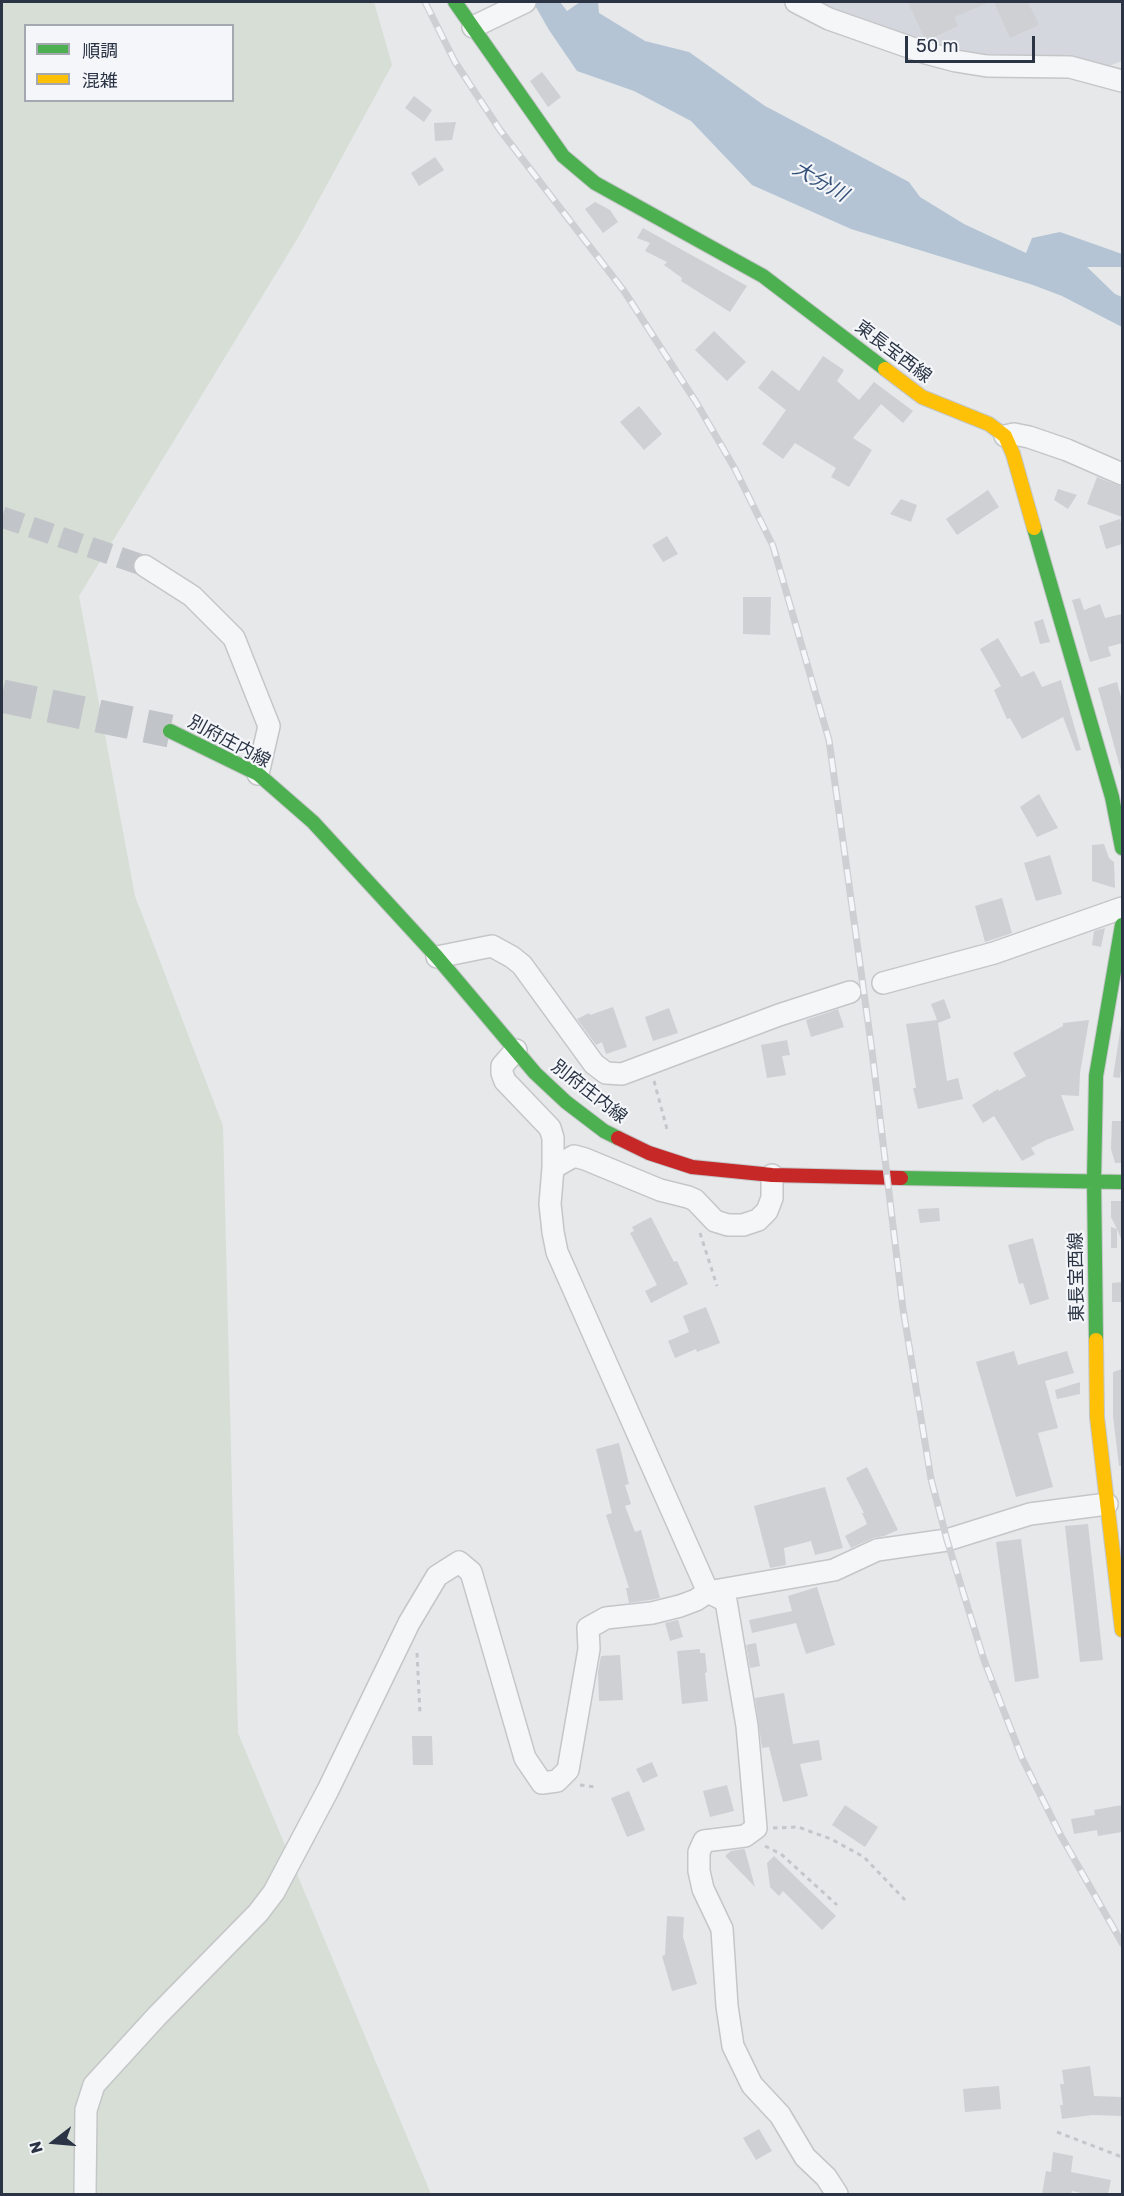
<!DOCTYPE html>
<meta charset="utf-8">
<style>
body{margin:0}
#map{position:relative;width:1124px;height:2196px;overflow:hidden;background:#e6e8ea;font-family:Rubik,"Noto Sans JP",sans-serif}
canvas{display:block}
.frame{position:absolute;inset:0;border:3px solid #2b3445;pointer-events:none}
.legend{position:absolute;left:24px;top:24px;width:210px;height:78px;box-sizing:border-box;background:#f4f6f9;border:2px solid #a4a8b1;margin:0;padding:8px 10px;list-style:none;font-size:18px;color:#2b3445}
.legend li{display:flex;align-items:center;gap:12px;height:30px}
.legend b{width:30px;border:2px solid #a4a8b1}
.north{position:absolute;left:24px;top:2112px;width:60px;height:60px;-webkit-text-stroke:4px #f4f6f9;paint-order:stroke;rotate:254deg;font-size:16px;font-weight:700;line-height:24px;text-align:center;color:#2b3445}
.north::after{content:'';display:block;margin:auto;width:21px;height:27px;background:#2b3445;clip-path:polygon(50% 0,100% 100%,50% 72%,0 100%)}
.scale{position:absolute;left:905px;top:36px;width:130px;height:27px;box-sizing:border-box;border:3px solid #2b3445;border-top:0;padding-left:8px;font-size:18px;line-height:21px;white-space:nowrap;color:#2b3445;-webkit-text-stroke:4px #f4f6f9;paint-order:stroke}
</style>
<div id="map">
<canvas width="1124" height="2196"></canvas>
<div class="frame"></div>
<ul class="legend">
<li><b style="height:8px;background:#4caf50"></b>順調</li>
<li><b style="height:8px;background:#ffc107"></b>混雑</li>
</ul>
<div class="north">N</div>
<div class="scale">50 m</div>
</div>
<script>
const context = document.querySelector('canvas').getContext('2d');
context.lineJoin = 'round';
function fill(path, color) { context.fillStyle = color; context.fill(path, 'evenodd'); }
const shape = rows => new Path2D(rows.map(r => 'M' + r).join(''));
function strokePath(path, color, width, dash) { context.strokeStyle = color; context.lineWidth = width; context.lineCap = dash ? 'butt' : 'round'; context.setLineDash(dash || []); context.stroke(path); }
function drawText(font, color, halo, rows, align = 'center') {
  context.font = font + ' Rubik,"Noto Sans JP",sans-serif'; context.lineWidth = 4.5; context.setLineDash([]); context.textBaseline = 'middle'; context.strokeStyle = halo; context.fillStyle = color; for (const [text, x, y, turn = 0] of rows) {
    context.save(); context.translate(x, y); context.rotate((+turn || 0) * Math.PI / 180); context.textAlign = isNaN(turn) ? turn : align; if (halo) context.strokeText(text, 0, 0); context.fillText(text, 0, 0); context.restore();
  }
}
const built = shape([
 [814,2,1122,2,1122,61,1106,67,1048,55,969,55,897,33]
]);
const green = shape([
 [2,2,374,2,392,65,299,236,79,596,135,896,223,1126,238,1733,431,2194,2,2194],
 [26,26,232,26,232,100,26,100]
]);
const water = shape([
 [533,2,560,2,567,11,580,2,598,2,599,13,645,41,689,52,765,106,909,182,920,197,964,224,1026,253,1032,238,1060,232,1122,254,1122,267,1087,267,1115,294,1122,297,1122,327,1062,296,1033,285,851,229,752,185,691,121,634,91,577,71,549,30]
]);
const building = shape([
 [908,2,990,2,954,17,958,26,928,40,925,39],
 [994,2,1028,2,1039,25,1010,38],
 [542,72,561,97,548,107,530,81],
 [414,96,432,110,424,122,405,108],
 [456,122,452,140,435,141,434,123],
 [435,157,444,170,419,186,411,173],
 [595,202,610,210,618,222,603,233,585,209],
 [643,228,747,286,730,312,681,281,682,278,664,265,667,262,645,251,650,243,637,238],
 [714,331,746,362,727,381,695,350],
 [823,356,844,370,837,381,859,400,874,382,913,411,903,423,881,404,853,438,872,450,849,487,831,477,836,468,795,443,783,459,762,444,786,410,758,388,772,370,799,391],
 [639,406,662,434,644,450,620,422],
 [1097,477,1122,487,1122,517,1087,504],
 [1058,489,1077,495,1068,509,1054,500],
 [988,490,999,507,957,535,946,519],
 [901,499,917,505,911,522,890,514],
 [1120,519,1122,527,1122,544,1106,549,1099,526],
 [667,536,678,554,663,562,652,545],
 [743,597,771,597,770,635,743,634],
 [1080,598,1084,610,1100,604,1105,618,1122,614,1122,643,1108,647,1111,656,1090,662,1072,600],
 [1043,619,1050,642,1040,644,1034,622],
 [998,638,1021,677,1034,671,1042,687,1061,680,1081,750,1076,751,1063,717,1022,739,1010,718,1007,719,994,690,1001,686,980,649],
 [1117,682,1122,701,1122,774,1098,688],
 [1039,794,1058,828,1037,837,1020,807],
 [1104,844,1109,858,1114,862,1115,888,1092,881,1092,845],
 [1050,855,1062,894,1036,901,1024,863],
 [1002,898,1012,933,985,942,975,906],
 [1105,928,1101,947,1092,945,1094,931],
 [944,999,951,1018,938,1023,947,1081,958,1078,963,1099,918,1109,913,1088,916,1088,906,1024,937,1020,931,1004],
 [613,1007,627,1047,606,1054,602,1042,596,1045,577,1019,589,1013,590,1015],
 [669,1008,678,1033,653,1041,645,1017],
 [838,1009,844,1027,811,1037,806,1020],
 [1122,1019,1122,1061,1120,1078,1113,1077],
 [1089,1020,1080,1073,1079,1096,1061,1095,1074,1130,1046,1140,1031,1148,1035,1154,1022,1161,994,1116,983,1123,972,1105,998,1089,999,1091,1026,1076,1013,1053,1063,1026,1063,1023],
 [787,1040,790,1055,782,1056,786,1075,767,1078,761,1045],
 [1112,1121,1122,1121,1122,1163,1115,1163,1111,1149],
 [1111,1201,1122,1201,1122,1241,1117,1229,1117,1248,1111,1248,1111,1227,1117,1229,1111,1217],
 [939,1208,940,1221,920,1223,918,1209],
 [651,1217,674,1262,677,1261,688,1284,651,1303,645,1291,657,1285,630,1233,634,1231,632,1227],
 [1033,1238,1049,1299,1030,1305,1023,1283,1019,1284,1008,1245],
 [1122,1282,1122,1302,1112,1302,1112,1283],
 [706,1307,720,1343,697,1352,696,1349,675,1358,668,1341,689,1332,683,1316],
 [1014,1351,1018,1365,1067,1351,1074,1373,1045,1381,1058,1428,1038,1433,1053,1487,1016,1497,976,1362],
 [1122,1369,1122,1466,1119,1466,1113,1416,1113,1372],
 [1080,1382,1080,1394,1057,1399,1055,1390],
 [619,1443,629,1484,625,1485,631,1504,625,1506,635,1532,641,1530,660,1598,650,1600,629,1603,626,1588,629,1588,606,1515,612,1513,596,1449],
 [867,1467,898,1530,884,1536,873,1538,851,1548,845,1536,867,1524,862,1513,864,1513,846,1478],
 [825,1487,843,1548,815,1555,811,1541,784,1548,786,1565,770,1568,754,1506],
 [1088,1524,1103,1660,1080,1662,1065,1526],
 [1021,1539,1039,1678,1015,1682,996,1542],
 [817,1587,835,1645,806,1654,796,1623,752,1633,749,1620,792,1611,788,1596],
 [678,1620,683,1637,670,1641,665,1623],
 [756,1643,760,1666,750,1668,746,1645],
 [700,1649,700,1653,705,1653,707,1672,705,1673,708,1701,682,1704,677,1651],
 [620,1655,623,1700,599,1701,598,1672,601,1656],
 [784,1693,793,1744,819,1740,822,1760,800,1764,808,1796,783,1802,769,1747,762,1748,755,1698],
 [412,1736,432,1736,433,1765,413,1765],
 [652,1762,658,1776,643,1783,636,1769],
 [727,1785,734,1811,710,1817,703,1791],
 [629,1791,645,1830,627,1837,611,1798],
 [845,1805,878,1827,865,1847,832,1825],
 [1122,1805,1122,1832,1098,1836,1097,1830,1074,1834,1071,1819,1095,1815,1094,1810],
 [744,1849,745,1850,755,1887,725,1856,731,1851],
 [774,1856,836,1916,822,1930,783,1891,779,1896,770,1887,767,1863],
 [667,1916,684,1917,683,1937,697,1984,672,1991,662,1956,665,1955],
 [1090,2066,1094,2096,1122,2097,1122,2116,1092,2115,1062,2119,1060,2105,1063,2105,1060,2084,1064,2084,1062,2070],
 [999,2086,1001,2109,965,2112,963,2089],
 [759,2129,772,2151,756,2160,743,2138],
 [1053,2152,1073,2156,1071,2172,1111,2180,1108,2194,1086,2194,1072,2191,1071,2194,1042,2194,1046,2171,1051,2172]
]);
const streetTunnel = shape([
 [2,517,145,566]
]);
const primaryTunnel = shape([
 [2,696,170,731]
]);
const path = shape([
 [654,1081,668,1133],
 [700,1233,717,1286],
 [417,1653,420,1714],
 [580,1785,595,1787],
 [773,1828,798,1827,831,1839,864,1857,905,1900],
 [765,1846,781,1854,837,1905],
 [1057,2132,1122,2157]
]);
const street = shape([
 [796,2,829,19,926,53,956,61,987,66,1070,67,1122,81],
 [473,27,525,2],
 [1005,436,1014,434,1029,437,1067,450,1122,474],
 [145,566,192,596,234,638,269,726,258,774],
 [437,957,492,946,512,957,522,965,594,1064,606,1073,622,1074,779,1015,850,992],
 [883,983,994,953,1122,908],
 [516,1050,502,1066,502,1073,505,1081,550,1128,553,1138,553,1168],
 [772,1175,772,1198,767,1211,758,1220,743,1225,728,1225,715,1221,695,1200,688,1197,660,1190,585,1159,574,1156,553,1168,550,1204,553,1232,557,1252,708,1592,726,1601,747,1726,756,1828,745,1836,704,1841,699,1852,699,1871,703,1889,722,1929,727,2006,733,2046,752,2085,780,2115,805,2157,826,2177,837,2194],
 [85,2194,86,2110,94,2085,157,2016,258,1913,274,1892,328,1790,409,1623,437,1576,459,1562,471,1572,525,1758,542,1783,557,1781,568,1770,589,1649,588,1628,606,1618,652,1613,680,1606,696,1600,708,1592,834,1570,877,1550,947,1540,1030,1514,1107,1504]
]);
const fast = shape([
 [455,2,563,156,595,183,763,276,885,369],
 [1034,528,1112,797,1122,848],
 [170,731,258,774,313,822,437,957,535,1073,566,1102,604,1131,618,1138],
 [901,1178,1122,1182],
 [1096,1340,1094,1181,1096,1076,1122,925]
]);
const slow = shape([
 [885,369,922,397,989,424,1005,436,1013,454,1034,528],
 [1096,1340,1097,1417,1122,1630]
]);
const jam = shape([
 [618,1138,649,1153,692,1167,772,1175,901,1178]
]);
const rail = shape([
 [425,2,455,62,500,130,624,291,696,402,735,469,773,546,829,740,872,1051,903,1309,931,1479,947,1540,984,1660,1022,1758,1061,1836,1122,1943]
]);
const streetNames = [
 ["東長宝西線",893,352,37],
 ["別府庄内線",229,742,28],
 ["別府庄内線",589,1092,38],
 ["東長宝西線",1077,1277,-91]
];
const waterNames = [
 ["大分川",820,182,30]
];
fill(built, '#d4d7dd');
fill(green, '#d6ded6');
fill(water, '#b4c4d5');
fill(building, '#ced0d3');
strokePath(streetTunnel, '#c1c4c9', 21, [21, 10]);
strokePath(primaryTunnel, '#c1c4c9', 33, [33, 16]);
strokePath(street, '#c4c6c8', 24);
strokePath(fast, '#c4c6c8', 16);
strokePath(slow, '#c4c6c8', 16);
strokePath(jam, '#c4c6c8', 16);
strokePath(path, '#c5c6ca', 3, [4.5, 4.5]);
strokePath(street, '#f5f6f7', 21);
strokePath(fast, '#4caf50', 14);
strokePath(slow, '#ffc107', 14);
strokePath(jam, '#c62828', 14);
strokePath(rail, '#cecfd2', 7);
strokePath(rail, '#f4f6f9', 4.5, [14]);
drawText('18px', '#2b3445', '#f4f6f9', streetNames);
drawText('italic 20px', '#34527a', '#f4f6f9', waterNames);
</script>
